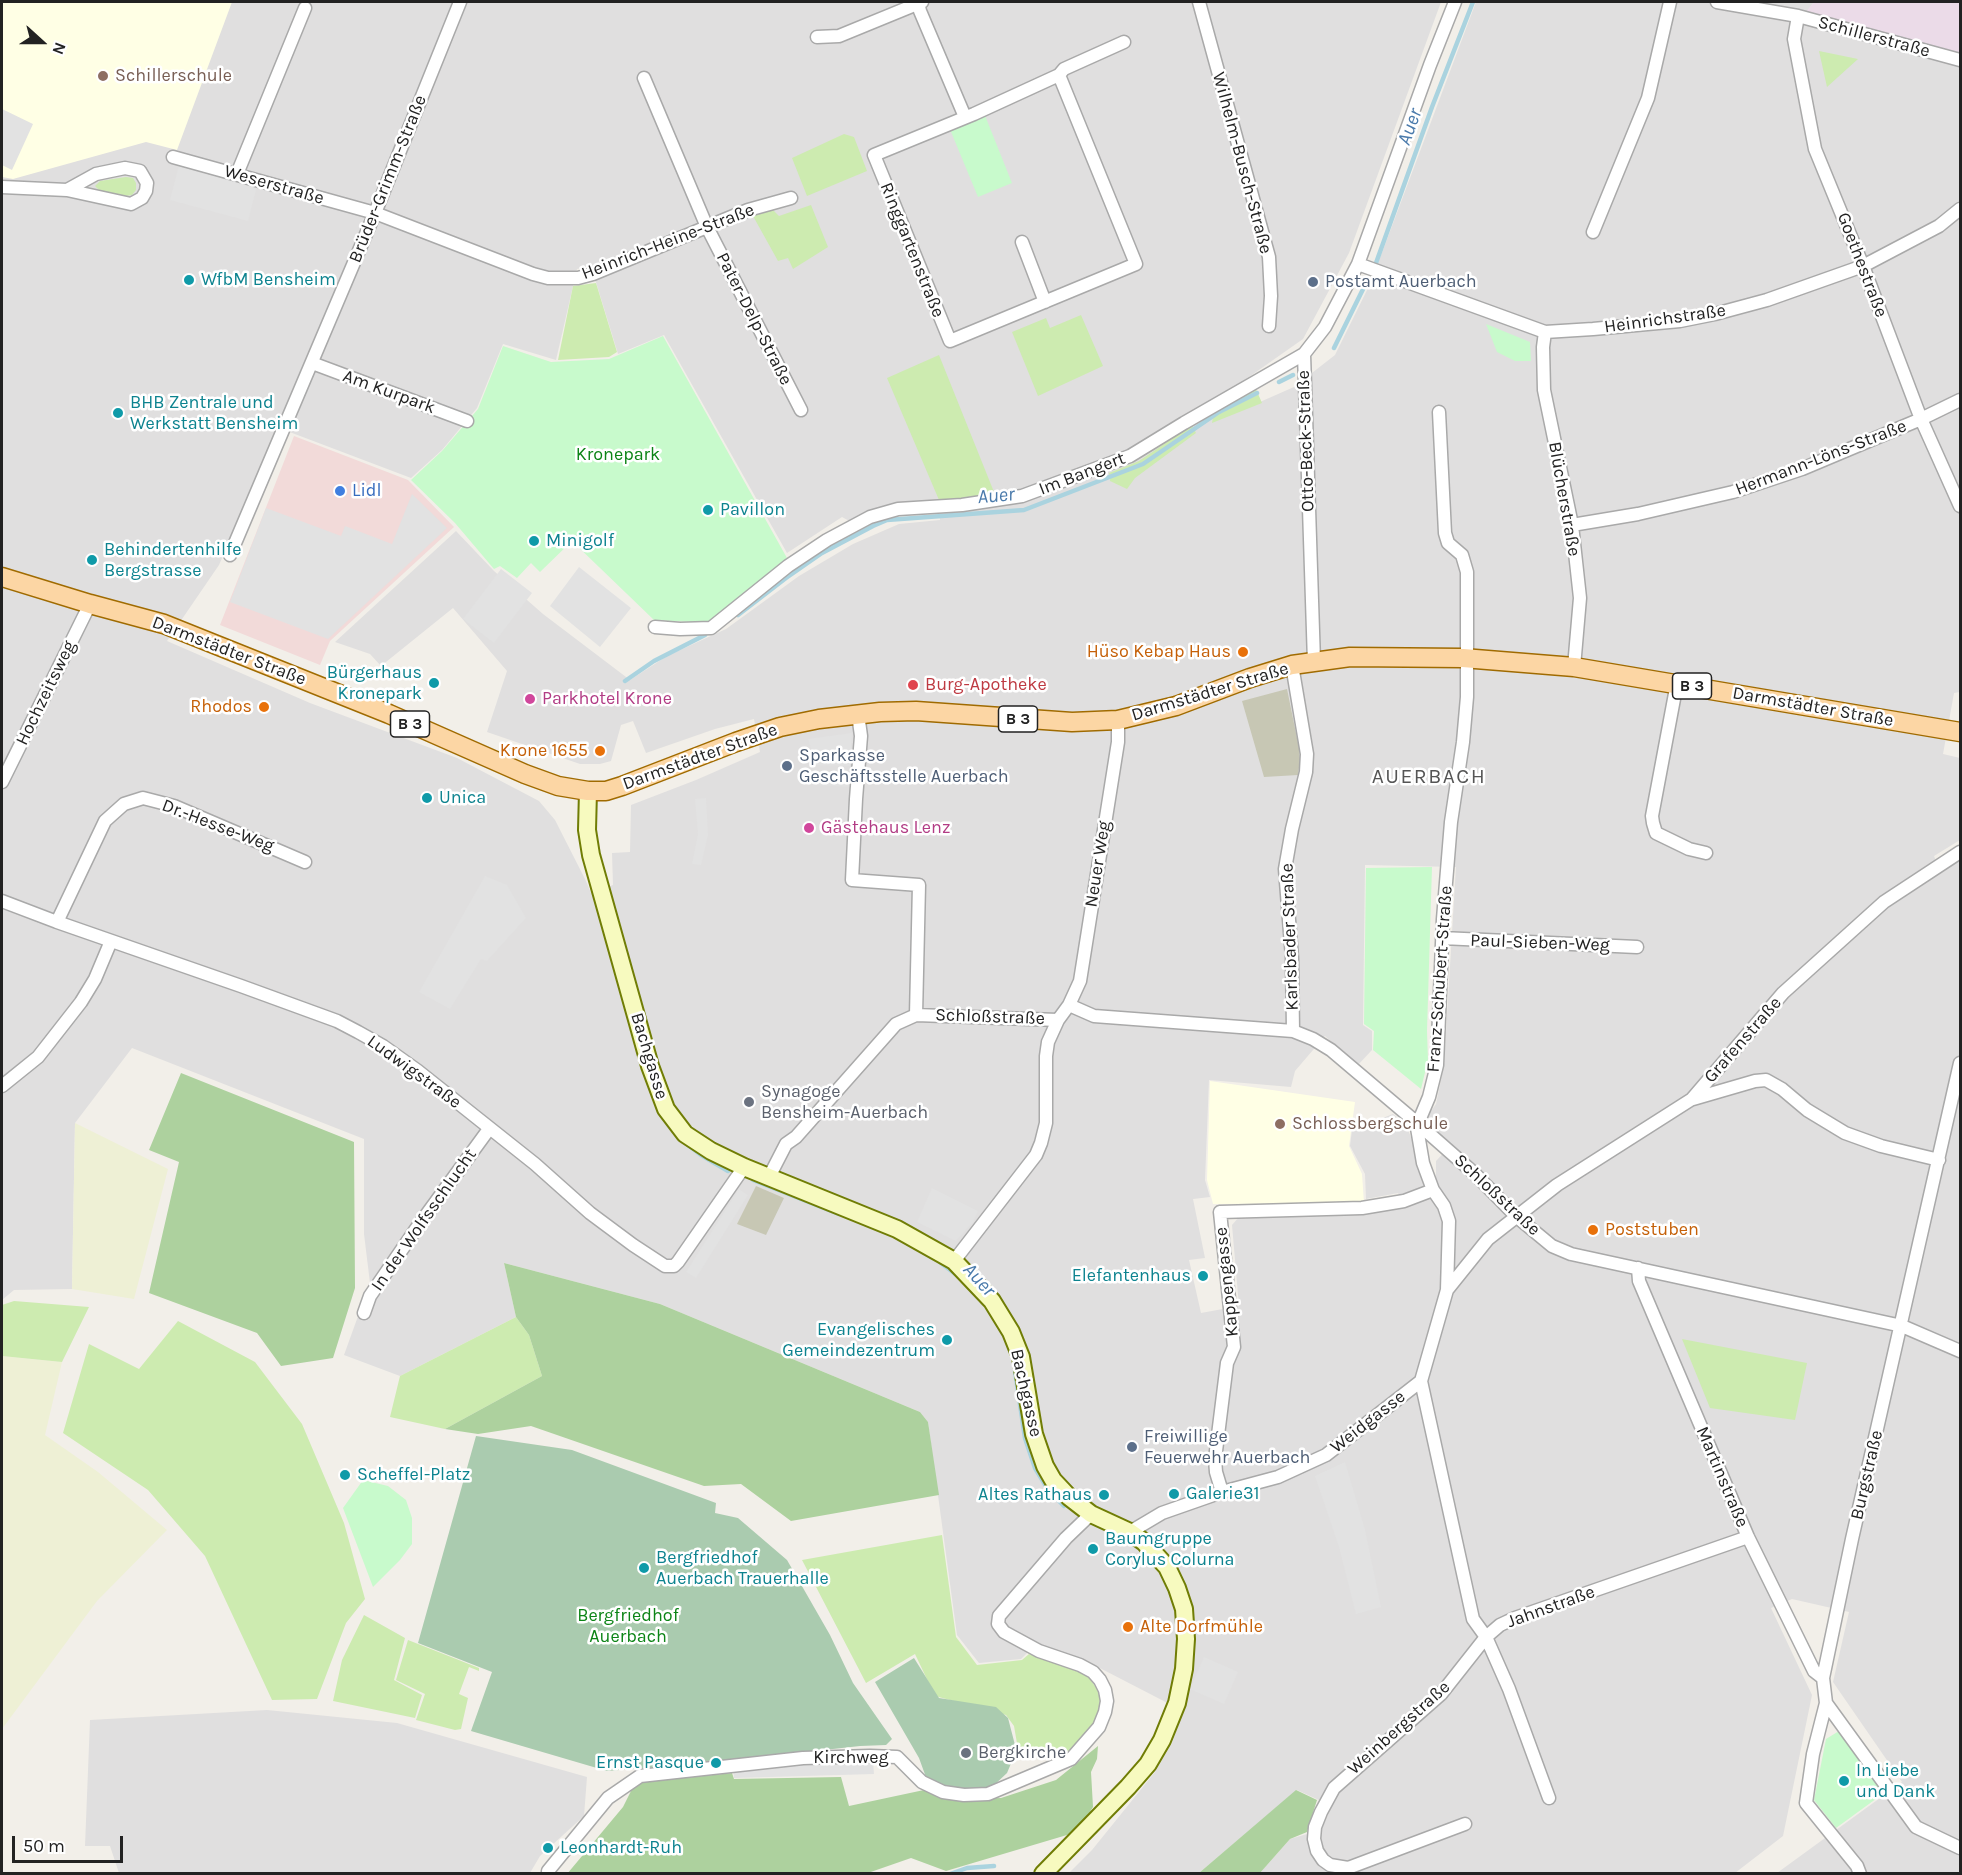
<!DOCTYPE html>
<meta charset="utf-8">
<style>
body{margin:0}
#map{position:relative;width:1962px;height:1875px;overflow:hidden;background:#f2efe9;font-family:Karla,sans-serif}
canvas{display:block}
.frame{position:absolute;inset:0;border:3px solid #222;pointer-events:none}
.north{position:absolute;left:12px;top:12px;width:60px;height:60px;-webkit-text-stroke:4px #fff;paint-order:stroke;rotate:111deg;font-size:16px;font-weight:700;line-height:24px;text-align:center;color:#222}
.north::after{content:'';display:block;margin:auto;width:21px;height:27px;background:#222;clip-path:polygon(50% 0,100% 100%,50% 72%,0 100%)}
.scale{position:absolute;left:12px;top:1836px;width:111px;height:27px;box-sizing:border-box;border:3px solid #222;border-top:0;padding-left:8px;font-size:18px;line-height:21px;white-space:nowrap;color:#222;-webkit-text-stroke:4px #fff;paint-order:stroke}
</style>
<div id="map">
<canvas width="1962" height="1875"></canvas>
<div class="frame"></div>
<div class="north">N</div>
<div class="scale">50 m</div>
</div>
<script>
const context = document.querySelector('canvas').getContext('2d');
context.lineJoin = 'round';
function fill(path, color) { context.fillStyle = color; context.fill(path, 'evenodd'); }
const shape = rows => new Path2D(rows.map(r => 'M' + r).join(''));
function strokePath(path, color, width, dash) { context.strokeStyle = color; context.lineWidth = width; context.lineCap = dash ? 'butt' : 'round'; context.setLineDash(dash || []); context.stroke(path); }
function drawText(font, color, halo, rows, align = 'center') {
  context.font = font + ' Karla,sans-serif'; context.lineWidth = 5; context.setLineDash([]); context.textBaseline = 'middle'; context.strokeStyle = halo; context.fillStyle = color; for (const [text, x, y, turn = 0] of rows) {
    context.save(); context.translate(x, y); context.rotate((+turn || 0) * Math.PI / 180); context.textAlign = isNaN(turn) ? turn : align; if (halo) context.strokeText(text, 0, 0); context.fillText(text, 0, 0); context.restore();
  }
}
const residential = shape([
 [2,2,1441,2,1349,253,1303,339,1229,391,1244,409,1294,387,1335,355,1371,282,1476,2,1814,2,1806,13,1960,54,1960,692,1954,693,1943,754,1960,758,1960,840,1934,856,1940,871,1960,858,1960,1873,1777,1873,1902,1782,1833,1682,1849,1612,1792,1599,1771,1608,1812,1695,1783,1836,1735,1873,1260,1873,1290,1839,1307,1834,1320,1833,1332,1806,1297,1790,1199,1873,1069,1873,1092,1850,1155,1772,1172,1743,1183,1711,1094,1665,1035,1645,1021,1659,979,1663,957,1635,928,1422,920,1412,660,1304,504,1263,516,1317,400,1376,344,1355,370,1283,364,1234,364,1139,132,1048,75,1123,72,1289,14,1290,2,1300],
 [591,266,618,354,664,335,787,553,842,517,853,523,885,505,939,502,940,520,899,524,853,544,799,576,726,629,667,656,630,680,543,614,494,571,456,531,335,642,370,654,381,666,453,608,507,671,487,732,580,764,600,764,611,761,621,725,633,721,646,753,715,729,754,719,760,752,696,780,631,805,630,852,612,853,613,885,591,893,586,881,555,820,539,801,457,758,310,703,167,641,219,565,279,428,411,478,442,450,477,408,503,344,556,360,577,269],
 [1365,865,1456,867,1444,1065,1436,1104,1424,1121,1451,1145,1436,1161,1436,1182,1429,1182,1406,1125,1393,1114,1352,1130,1350,1146,1365,1174,1366,1199,1398,1193,1405,1206,1239,1217,1232,1225,1239,1306,1201,1313,1189,1260,1205,1258,1193,1199,1210,1197,1205,1180,1209,1080,1291,1087,1295,1071,1325,1036,1357,1066,1372,1050,1372,1031,1363,1025],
 [267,1710,397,1723,587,1777,584,1816,540,1856,530,1873,119,1873,110,1846,85,1846,90,1720]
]);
const commercial = shape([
 [294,436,408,480,454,527,330,641,320,665,220,625]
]);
const industrial = shape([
 [1814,2,1960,2,1960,54,1805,13]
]);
const education = shape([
 [2,2,232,2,177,150,146,142,13,179,2,177],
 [1210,1081,1355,1102,1349,1146,1362,1174,1364,1203,1213,1204,1207,1180]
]);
const construction = shape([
 [1287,689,1299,748,1300,760,1298,775,1264,777,1242,701],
 [756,1186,784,1198,766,1235,737,1224]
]);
const farmland = shape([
 [75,1123,168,1169,134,1299,72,1289],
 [2,1356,62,1362,45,1435,98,1472,167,1530,97,1601,2,1729]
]);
const grass = shape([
 [1819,51,1858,59,1827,87],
 [844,134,854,137,867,171,807,196,792,158],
 [126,177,133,178,136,183,136,190,132,195,126,196,100,191,95,186,100,181],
 [811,205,828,247,793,269,788,258,778,261,753,216,772,209,779,216],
 [596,283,617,352,609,357,558,360,573,286],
 [1081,315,1103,366,1038,396,1012,332,1046,318,1050,328],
 [939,355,996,497,939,500,887,378],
 [1256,389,1262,403,1212,423,1214,411],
 [1192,425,1196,433,1135,478,1127,489,1110,481,1109,473,1139,461],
 [14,1301,89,1307,62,1362,2,1356,2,1305],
 [516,1317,529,1335,542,1376,445,1429,390,1417,400,1376],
 [178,1321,255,1362,302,1424,344,1523,365,1599,346,1623,317,1699,272,1700,205,1556,148,1490,63,1433,89,1344,139,1369],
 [1682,1339,1807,1363,1795,1420,1710,1408],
 [942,1535,956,1637,977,1665,1022,1660,1029,1654,1087,1675,1100,1693,1100,1714,1087,1734,1072,1751,1018,1749,1014,1726,1006,1715,935,1696,915,1654,866,1683,802,1560],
 [364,1615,405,1638,394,1680,422,1695,415,1718,333,1701,342,1660],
 [408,1640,479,1668,479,1671,469,1667,459,1694,468,1698,461,1729,455,1730,416,1720,425,1694,396,1680]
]);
const forest = shape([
 [181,1073,354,1142,355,1288,333,1358,281,1366,257,1333,149,1293,179,1162,149,1150],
 [504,1263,660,1304,920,1412,928,1422,939,1495,791,1521,741,1484,704,1486,531,1426,478,1434,445,1429,542,1376,529,1335,516,1317],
 [1098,1746,1097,1759,1091,1772,1093,1807,1077,1832,946,1871,911,1858,865,1874,567,1874,623,1807,635,1783,732,1773,734,1779,841,1777,849,1806,924,1790,953,1799,1001,1798,1056,1780],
 [1296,1790,1317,1800,1307,1832,1290,1839,1260,1873,1199,1873]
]);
const cemetery = shape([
 [476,1436,572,1450,716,1503,715,1513,738,1518,787,1560,830,1635,853,1683,892,1739,886,1745,860,1746,706,1763,607,1771,471,1731,492,1672,418,1643],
 [914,1658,939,1698,996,1707,1008,1718,1015,1745,1015,1754,1007,1773,991,1788,966,1792,939,1786,927,1780,919,1758,875,1682]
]);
const park = shape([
 [984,113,1012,183,978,197,949,127],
 [1486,324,1530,342,1531,361,1515,361,1497,352],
 [663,336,787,558,712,623,654,620,572,541,540,572,531,563,517,578,500,566,494,569,455,523,411,480,442,451,478,409,503,346,551,362,609,359],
 [1432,867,1427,1031,1428,1060,1421,1089,1373,1050,1374,1031,1364,1024,1366,868],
 [363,1480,388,1486,406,1500,412,1518,412,1544,400,1560,373,1587,343,1508],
 [1839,1731,1884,1793,1836,1828,1814,1800,1826,1739]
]);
const parking = shape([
 [2,109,33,124,12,170,2,165],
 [179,165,257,186,248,221,170,200],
 [412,494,447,528,328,639,230,602,266,508,341,536,345,526,392,544],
 [579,567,631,608,600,647,550,606],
 [501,569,532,593,494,643,463,619],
 [852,733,850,766,816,765,808,739],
 [819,771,851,773,850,787,818,785],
 [706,798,708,835,701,865,692,864,698,834,695,799],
 [485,876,507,885,526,918,487,961,481,959,450,1009,419,992],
 [932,1188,978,1211,973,1222,956,1241,917,1222],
 [739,1189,748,1195,696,1278,686,1272],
 [1345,1462,1365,1530,1381,1607,1356,1614,1339,1547,1315,1476],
 [1204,1657,1238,1672,1224,1704,1190,1689],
 [873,1761,874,1774,734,1778,733,1768,799,1763]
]);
const stream = shape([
 [1376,263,1432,107,1473,2],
 [1334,348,1367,281],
 [1279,382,1293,375],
 [738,615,786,578,822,553,873,526,887,520,1024,510,1143,464,1219,412,1257,393],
 [625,681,654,661,705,635],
 [683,1141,701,1155,728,1171],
 [753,1180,839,1214],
 [941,1263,958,1276],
 [1015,1371,1025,1438,1035,1468,1049,1491,1064,1506],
 [950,1874,967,1868,994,1866]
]);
const minor = shape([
 [918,2,920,11,965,117],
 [1199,2,1269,257,1271,296,1269,326],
 [1717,2,1798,16,1960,60],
 [1798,16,1794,39,1815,149,1863,266,1921,419,1960,506],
 [817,37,839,36,922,2],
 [1059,75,1136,264,950,341,874,155,974,114,1059,75],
 [1059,75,1064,69,1124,42],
 [644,78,707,227,801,410],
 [173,157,375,213,533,274,548,278,578,278,593,274,748,210,791,198],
 [237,174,305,8],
 [2,187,67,190,131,204,142,198,146,191,147,183,140,171,125,168,96,174,67,190],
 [1593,232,1648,98,1670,2],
 [1022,242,1045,302],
 [1358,264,1545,332,1593,329,1680,321,1715,314,1767,300,1863,266,1939,226,1960,209],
 [1545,332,1543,347,1544,390,1572,525,1580,598,1574,667],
 [312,363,467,421],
 [1439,412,1445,533,1448,543,1462,555,1467,572,1467,697,1463,742,1451,822,1443,919,1437,1065,1429,1097,1421,1116,1416,1122,1423,1163,1433,1190,1444,1206,1449,1221,1447,1290],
 [1572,525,1638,514,1733,492,1802,469,1921,419,1960,400],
 [230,555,375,213,460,2],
 [655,627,680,629,711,628,788,566,827,540,870,517,898,509,962,505,1022,496,1130,456,1184,423,1304,354],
 [1314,662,1304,354,1325,327,1358,264,1430,65,1455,2],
 [1292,665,1307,754,1306,772,1292,829,1285,869,1292,958,1293,1031],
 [1677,683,1652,816,1653,823,1656,833,1689,849,1706,853],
 [858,714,861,736,856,799,852,880,919,885,916,1015],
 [2,782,90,604],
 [2,901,57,922,241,986,337,1021,358,1032,383,1046,418,1071,535,1164,590,1213,633,1245,665,1266,674,1266,678,1262,744,1167],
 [57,922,105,821,124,804,143,798,174,806,305,862],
 [1442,938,1637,947],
 [1069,1005,1080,981,1118,742,1118,720],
 [2,1086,38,1057,81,1002,95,979,111,941],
 [1693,1099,1755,1081,1766,1080,1782,1089,1807,1110,1845,1133,1881,1146,1939,1160],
 [769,1177,786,1144,796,1137,896,1024,916,1015,1058,1020,1069,1005,1094,1016,1293,1031,1313,1039,1331,1050,1416,1122,1475,1174,1517,1217,1552,1246,1571,1254,1902,1326,1960,1351],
 [954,1261,1036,1155,1041,1143,1046,1123,1046,1056,1048,1042,1058,1020],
 [1638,1268,1639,1281,1748,1537,1814,1671,1823,1678],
 [364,1313,370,1296,416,1229,489,1129],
 [1421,1381,1473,1619,1486,1637,1509,1689,1549,1798],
 [1222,1492,1216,1472,1215,1459,1227,1363,1234,1347,1220,1212,1362,1208,1404,1201,1433,1190],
 [1130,1532,1162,1513,1222,1492,1278,1477,1326,1455,1421,1381,1447,1290,1488,1239,1557,1185,1692,1099,1783,993,1884,902,1960,852],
 [1826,1703,1916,1827,1960,1848],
 [1465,1824,1348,1868,1330,1865,1323,1860,1317,1851,1314,1839,1315,1827,1321,1812,1334,1788,1441,1694,1486,1637,1500,1625,1515,1618,1748,1537],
 [548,1871,608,1798,640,1776,803,1758,870,1756,897,1757,922,1782,943,1792,964,1795,988,1794,1071,1759,1099,1727,1105,1712,1107,1701,1105,1690,1100,1680,1093,1672,1080,1665,1039,1651,1004,1632,998,1624,999,1616,1066,1538,1091,1514],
 [1860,1874,1857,1866,1806,1803,1813,1754,1826,1703,1823,1678,1852,1539,1960,1063]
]);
const secondary = shape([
 [588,791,587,830,591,855,650,1066,666,1109,685,1134,711,1151,744,1167,897,1229,954,1261,992,1301,1011,1332,1021,1357,1034,1434,1045,1466,1053,1480,1069,1497,1091,1514,1130,1532,1144,1542,1167,1567,1177,1588,1184,1609,1186,1639,1184,1669,1177,1703,1162,1740,1148,1764,1128,1787,1043,1874]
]);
const primary = shape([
 [2,577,90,604,164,624,389,714,525,774,558,786,588,791,606,791,622,786,736,742,780,727,819,719,880,712,916,711,1072,722,1118,720,1176,706,1250,678,1292,665,1350,657,1463,658,1574,667,1960,732]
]);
const markers = [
 [103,76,6,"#8d6e63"],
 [189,280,6,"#0f9aa8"],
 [1313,282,6,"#5c6f8a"],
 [118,413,6,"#0f9aa8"],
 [340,491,6,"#3f7fe0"],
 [708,510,6,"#0f9aa8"],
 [534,541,6,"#0f9aa8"],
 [92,560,6,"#0f9aa8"],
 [1243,652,6,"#e8710a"],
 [434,683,6,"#0f9aa8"],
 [913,685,6,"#e0444e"],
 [530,699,6,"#d1479c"],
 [264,707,6,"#e8710a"],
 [600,751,6,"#e8710a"],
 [787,766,6,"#5c6f8a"],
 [427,798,6,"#0f9aa8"],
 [809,828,6,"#d1479c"],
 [749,1102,6,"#6b7280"],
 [1280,1124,6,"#8d6e63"],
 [1593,1230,6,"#e8710a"],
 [1203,1276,6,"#0f9aa8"],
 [947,1340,6,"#0f9aa8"],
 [1132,1447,6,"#5c6f8a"],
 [345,1475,6,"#0f9aa8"],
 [1174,1494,6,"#0f9aa8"],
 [1104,1495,6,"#0f9aa8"],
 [1093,1549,6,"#0f9aa8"],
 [644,1568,6,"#0f9aa8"],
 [1128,1627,6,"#e8710a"],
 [966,1753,6,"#6b7280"],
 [716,1763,6,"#0f9aa8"],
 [1844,1781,6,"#0f9aa8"],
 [548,1848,6,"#0f9aa8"]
];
const shields = [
 [1692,686,39],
 [1018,719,39],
 [410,724,39]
];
const shieldNames = [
 ["B 3",1692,686],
 ["B 3",1018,719],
 ["B 3",410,724]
];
const streetNames = [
 ["Schillerstraße",1874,37,15],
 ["Wilhelm-Busch-Straße",1242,163,75],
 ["Brüder-Grimm-Straße",388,179,-68],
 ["Weserstraße",274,185,16],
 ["Heinrich-Heine-Straße",668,242,-21],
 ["Ringgartenstraße",912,250,68],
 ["Goethestraße",1862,265,69],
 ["Pater-Delp-Straße",754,319,63],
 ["Heinrichstraße",1665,319,-8],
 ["Am Kurpark",389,392,20],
 ["Otto-Beck-Straße",1306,441,-92],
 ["Hermann-Löns-Straße",1821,458,-21],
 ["Im Bangert",1082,474,-21],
 ["Blücherstraße",1564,499,80],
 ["Darmstädter Straße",229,651,21],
 ["Darmstädter Straße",1210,692,-17],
 ["Hochzeitsweg",46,693,-64],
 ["Darmstädter Straße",1813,707,10],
 ["Darmstädter Straße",700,757,-20],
 ["Dr.-Hesse-Weg",218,826,21],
 ["Neuer Weg",1098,864,-81],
 ["Karlsbader Straße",1290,937,-92],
 ["Paul-Sieben-Weg",1540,943,2],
 ["Franz-Schubert-Straße",1440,979,-86],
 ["Schloßstraße",990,1017,2],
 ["Grafenstraße",1743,1040,-49],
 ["Bachgasse",649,1056,73],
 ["Ludwigstraße",414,1072,36],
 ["Schloßstraße",1497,1195,43],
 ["In der Wolfsschlucht",424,1220,-55],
 ["Kappengasse",1227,1282,-96],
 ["Bachgasse",1026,1393,77],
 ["Weidgasse",1368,1422,-38],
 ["Burgstraße",1867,1475,-77],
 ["Martinstraße",1722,1477,67],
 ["Jahnstraße",1551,1607,-20],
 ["Weinbergstraße",1399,1728,-42],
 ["Kirchweg",851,1758]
];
const educationNames = [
 ["Schillerschule",115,76],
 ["Schlossbergschule",1292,1124]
];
const cultureNames = [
 ["WfbM Bensheim",201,280],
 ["BHB Zentrale und",130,403],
 ["Werkstatt Bensheim",130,424],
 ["Pavillon",720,510],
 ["Minigolf",546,541],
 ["Behindertenhilfe",104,550],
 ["Bergstrasse",104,571],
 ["Bürgerhaus",422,673,"right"],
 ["Kronepark",422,694,"right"],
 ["Unica",439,798],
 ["Elefantenhaus",1191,1276,"right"],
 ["Evangelisches",935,1330,"right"],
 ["Gemeindezentrum",935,1351,"right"],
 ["Scheffel-Platz",357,1475],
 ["Galerie31",1186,1494],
 ["Altes Rathaus",1092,1495,"right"],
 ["Baumgruppe",1105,1539],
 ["Corylus Colurna",1105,1560],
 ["Bergfriedhof",656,1558],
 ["Auerbach Trauerhalle",656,1579],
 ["Ernst Pasque",704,1763,"right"],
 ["In Liebe",1856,1771],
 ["und Dank",1856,1792],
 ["Leonhardt-Ruh",560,1848]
];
const serviceNames = [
 ["Postamt Auerbach",1325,282],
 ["Sparkasse",799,756],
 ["Geschäftsstelle Auerbach",799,777],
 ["Freiwillige",1144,1437],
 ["Feuerwehr Auerbach",1144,1458]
];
const parkNames = [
 ["Kronepark",618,455],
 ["Bergfriedhof",628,1616],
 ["Auerbach",628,1637]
];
const shopNames = [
 ["Lidl",352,491]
];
const foodNames = [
 ["Hüso Kebap Haus",1231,652],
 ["Rhodos",252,707],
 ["Krone 1655",588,751],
 ["Poststuben",1605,1230,"left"],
 ["Alte Dorfmühle",1140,1627,"left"]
];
const healthNames = [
 ["Burg-Apotheke",925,685]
];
const hotelNames = [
 ["Parkhotel Krone",542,699],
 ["Gästehaus Lenz",821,828]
];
const worshipNames = [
 ["Synagoge",761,1092],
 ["Bensheim-Auerbach",761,1113],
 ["Bergkirche",978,1753]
];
const waterNames = [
 ["Auer",1410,127,-70],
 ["Auer",996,496,-5],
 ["Auer",979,1280,48]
];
const quarterNames = [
 ["AUERBACH",1429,777]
];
fill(residential, '#e0dfdf');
fill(commercial, '#f2dad9');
fill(industrial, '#ebdbe8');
fill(education, '#ffffe5');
fill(construction, '#c7c7b4');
fill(farmland, '#eef0d5');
fill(grass, '#cdebb0');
fill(forest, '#add19e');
fill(cemetery, '#aacbaf');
fill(park, '#c8facc');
fill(parking, '#e2e2e2');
strokePath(stream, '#aad3df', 4.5);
strokePath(minor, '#a9a9a9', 15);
strokePath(secondary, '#707d05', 20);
strokePath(primary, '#a06b00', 21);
strokePath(minor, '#fff', 12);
strokePath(secondary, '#f7fabf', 16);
strokePath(primary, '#fcd6a4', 18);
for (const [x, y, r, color] of markers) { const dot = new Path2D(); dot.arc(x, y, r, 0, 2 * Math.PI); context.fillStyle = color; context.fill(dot); strokePath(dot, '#fff', 2); }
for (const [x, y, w] of shields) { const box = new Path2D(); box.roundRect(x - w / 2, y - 13, w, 26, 4.5); context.fillStyle = '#fff'; context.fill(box); strokePath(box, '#222', 1.5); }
drawText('bold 16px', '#222', null, shieldNames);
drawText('18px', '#222', '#fff', streetNames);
drawText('18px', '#785e54', '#fff', educationNames, 'left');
drawText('18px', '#0d838f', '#fff', cultureNames, 'left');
drawText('18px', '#4e5e75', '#fff', serviceNames, 'left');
drawText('18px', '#0c8416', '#fff', parkNames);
drawText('18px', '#366cbe', '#fff', shopNames, 'left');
drawText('18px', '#c56008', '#fff', foodNames, 'right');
drawText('18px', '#be3a42', '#fff', healthNames, 'left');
drawText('18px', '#b23c85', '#fff', hotelNames, 'left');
drawText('18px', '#5b616d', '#fff', worshipNames, 'left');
drawText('italic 20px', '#4a7aab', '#fff', waterNames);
context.letterSpacing = '1.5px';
drawText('21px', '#555', '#fff', quarterNames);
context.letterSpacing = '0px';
</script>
